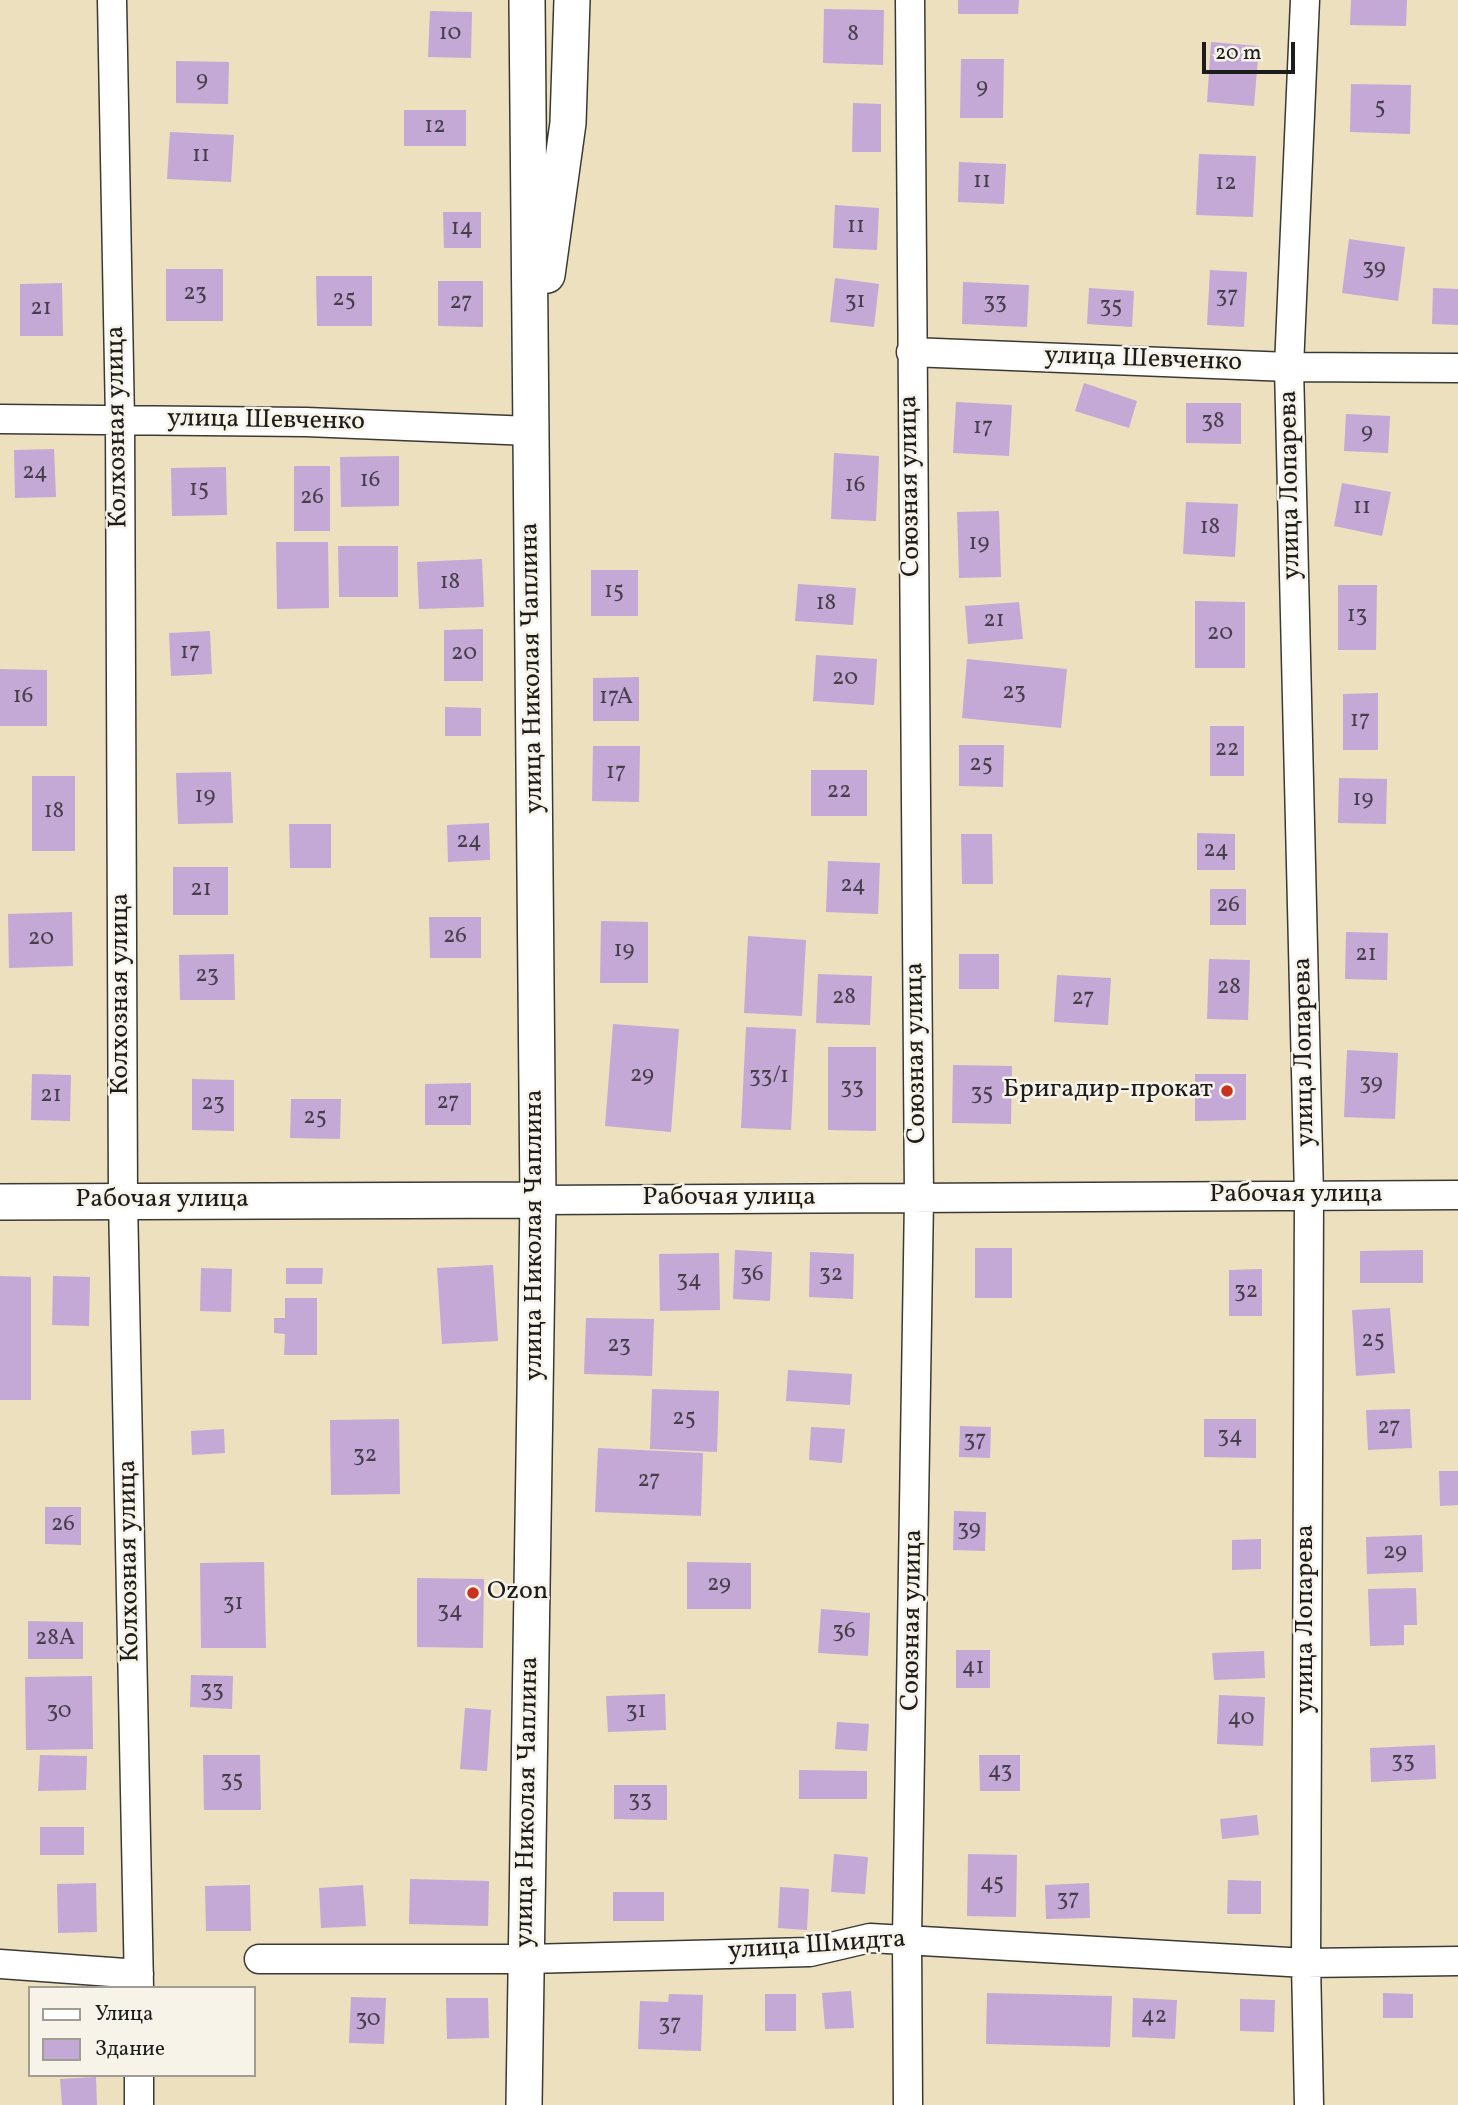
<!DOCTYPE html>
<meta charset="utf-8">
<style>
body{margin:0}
#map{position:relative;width:1458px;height:2105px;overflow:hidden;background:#ece0bf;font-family:Vollkorn,serif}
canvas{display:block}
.legend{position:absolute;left:28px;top:1986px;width:228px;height:91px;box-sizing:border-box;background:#f7f3e8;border:2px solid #9f9d96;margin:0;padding:9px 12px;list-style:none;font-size:21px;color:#1c1c1c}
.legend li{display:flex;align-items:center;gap:14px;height:35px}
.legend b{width:35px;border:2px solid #9f9d96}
.scale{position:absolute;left:1202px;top:42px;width:93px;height:32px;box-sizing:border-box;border:4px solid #1c1c1c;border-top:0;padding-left:9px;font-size:21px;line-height:24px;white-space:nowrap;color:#1c1c1c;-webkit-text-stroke:5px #f7f3e8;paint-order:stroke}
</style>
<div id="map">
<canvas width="1458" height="2105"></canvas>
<ul class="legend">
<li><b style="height:9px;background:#fff"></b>Улица</li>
<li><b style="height:19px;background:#c4a8d6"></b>Здание</li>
</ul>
<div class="scale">20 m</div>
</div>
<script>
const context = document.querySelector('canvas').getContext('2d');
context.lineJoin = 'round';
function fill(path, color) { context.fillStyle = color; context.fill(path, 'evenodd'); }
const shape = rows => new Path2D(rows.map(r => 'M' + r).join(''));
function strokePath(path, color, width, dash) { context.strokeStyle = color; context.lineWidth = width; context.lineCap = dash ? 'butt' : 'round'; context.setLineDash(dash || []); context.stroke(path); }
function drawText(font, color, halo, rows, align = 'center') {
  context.font = font + ' Vollkorn,serif'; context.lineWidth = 5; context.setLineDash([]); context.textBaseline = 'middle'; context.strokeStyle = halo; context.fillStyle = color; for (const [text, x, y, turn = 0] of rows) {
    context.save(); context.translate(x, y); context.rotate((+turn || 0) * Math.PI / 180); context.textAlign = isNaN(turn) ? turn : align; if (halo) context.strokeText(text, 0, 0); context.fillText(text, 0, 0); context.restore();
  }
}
const building = shape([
 [958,0,1019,0,1018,14,958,14],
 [1351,0,1407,0,1406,26,1350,25],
 [824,9,884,10,883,65,823,63],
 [430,11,472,12,471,58,428,57],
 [1211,42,1259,46,1254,106,1207,102],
 [961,59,1004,59,1003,118,960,118],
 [176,61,229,62,228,104,176,103],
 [1351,84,1411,85,1410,134,1350,132],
 [853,103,881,104,881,152,852,152],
 [404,110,466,110,466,146,404,146],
 [170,132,234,135,231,182,167,179],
 [1199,154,1256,156,1253,217,1196,215],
 [959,162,1006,164,1004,204,958,202],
 [835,205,879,208,877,250,833,248],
 [443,212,481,212,481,248,444,248],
 [1349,239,1405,247,1398,301,1342,293],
 [166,269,223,269,223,321,166,321],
 [1210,270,1247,272,1244,327,1207,325],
 [316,276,372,276,372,326,317,326],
 [835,278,879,284,874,327,830,322],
 [438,281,483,281,483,327,438,326],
 [963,282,1029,285,1027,327,962,324],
 [62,283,63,336,20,336,20,284],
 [1089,288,1134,291,1132,327,1087,324],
 [1433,288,1458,289,1458,325,1432,324],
 [1084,383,1137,401,1129,428,1075,411],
 [956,402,1012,405,1009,456,953,453],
 [1186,403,1241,403,1241,444,1186,443],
 [1346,414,1390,416,1388,453,1344,451],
 [54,449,56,497,15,498,14,450],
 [834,453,879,456,876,521,831,519],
 [399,456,399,506,341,507,340,457],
 [294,466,330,466,330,531,294,531],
 [226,467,227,515,172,516,171,468],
 [1342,483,1391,492,1382,536,1334,526],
 [1186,502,1238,504,1235,557,1183,554],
 [999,511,1001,577,959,578,957,512],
 [276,542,328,542,329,608,277,609],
 [338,546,398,546,398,597,339,597],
 [482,559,484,607,419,609,417,562],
 [591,570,638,570,638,616,591,616],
 [798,584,856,588,853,625,795,621],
 [1338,585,1377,585,1376,650,1338,650],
 [1195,601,1245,602,1245,668,1195,668],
 [1019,602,1023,639,968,644,965,606],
 [483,629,483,681,444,681,444,630],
 [210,631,212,674,171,676,169,633],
 [816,655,877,659,874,705,813,701],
 [967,659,1067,669,1061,728,962,718],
 [0,669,47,670,47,726,0,726],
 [639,677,639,721,593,721,593,678],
 [1378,693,1378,750,1343,750,1343,694],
 [445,707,481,708,481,736,445,736],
 [1210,726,1244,726,1244,776,1210,776],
 [959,745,1004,745,1003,787,959,786],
 [593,746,640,746,639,802,592,801],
 [811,770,867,770,867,816,811,816],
 [231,772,233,823,178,824,176,773],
 [32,776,75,776,75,851,32,851],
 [1339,778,1387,779,1386,824,1338,823],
 [489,823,490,860,448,862,447,825],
 [289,824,331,824,331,868,290,868],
 [1197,833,1235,834,1235,870,1197,870],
 [961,834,992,834,993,884,962,884],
 [828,861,880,863,878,914,826,912],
 [173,867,228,867,228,915,173,915],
 [1210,889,1246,889,1246,925,1210,925],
 [72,912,73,966,9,968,8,914],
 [429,917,481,917,481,958,430,958],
 [601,921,648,922,648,983,600,983],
 [1346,932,1388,933,1387,980,1345,979],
 [748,936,806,940,802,1016,744,1013],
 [234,954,235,1000,180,1000,179,955],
 [959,954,999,954,999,989,959,989],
 [1209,959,1250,960,1248,1020,1207,1019],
 [818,974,872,976,870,1025,816,1023],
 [1057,975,1111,978,1108,1025,1054,1022],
 [613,1024,679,1029,671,1132,605,1126],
 [746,1027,796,1029,791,1130,741,1128],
 [828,1047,876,1047,876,1131,828,1130],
 [1347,1050,1398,1053,1395,1119,1344,1117],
 [953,1065,1012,1066,1011,1124,952,1123],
 [32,1074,71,1075,70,1121,31,1120],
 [1195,1074,1246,1074,1246,1120,1195,1121],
 [192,1079,234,1080,234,1131,192,1130],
 [471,1083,471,1125,425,1125,425,1084],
 [291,1099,341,1099,340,1139,290,1138],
 [975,1248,1012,1248,1012,1298,975,1298],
 [735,1250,772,1252,770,1301,733,1299],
 [1423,1250,1423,1283,1360,1283,1360,1251],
 [810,1252,854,1254,853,1299,809,1297],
 [719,1253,720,1310,660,1311,659,1254],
 [493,1265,498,1341,442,1344,437,1268],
 [201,1268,232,1269,231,1312,200,1311],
 [286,1268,323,1268,322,1284,286,1284],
 [1262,1269,1262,1316,1229,1316,1229,1270],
 [0,1276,31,1277,31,1400,0,1400],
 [53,1276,90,1277,89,1326,52,1325],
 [285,1298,317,1298,317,1355,284,1355,285,1334,274,1333,274,1318,285,1318],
 [1390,1308,1395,1373,1356,1376,1352,1310],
 [586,1318,654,1319,652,1376,584,1374],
 [788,1370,852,1374,850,1405,786,1401],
 [652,1389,719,1391,717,1452,650,1449],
 [1410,1409,1412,1448,1368,1450,1366,1410],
 [399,1419,400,1494,331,1495,330,1420],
 [1204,1419,1256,1419,1256,1458,1204,1457],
 [960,1426,991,1427,990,1458,959,1457],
 [811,1427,845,1429,842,1463,809,1460],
 [224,1429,225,1453,192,1455,191,1431],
 [598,1448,703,1453,701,1516,595,1512],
 [1439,1471,1458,1471,1458,1505,1440,1506],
 [45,1507,81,1507,81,1545,45,1544],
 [954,1511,986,1512,985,1551,953,1550],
 [1422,1535,1423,1572,1367,1574,1366,1537],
 [1261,1539,1261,1569,1232,1570,1232,1540],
 [264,1562,266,1648,201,1648,200,1563],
 [687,1562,751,1563,751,1609,687,1609],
 [417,1578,484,1579,483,1648,417,1647],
 [1416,1588,1417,1625,1404,1625,1404,1645,1370,1646,1368,1589],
 [821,1609,870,1613,868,1656,818,1653],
 [28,1621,83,1622,83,1659,28,1659],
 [956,1650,990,1650,990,1688,956,1688],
 [1264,1651,1265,1678,1214,1680,1212,1653],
 [191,1675,233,1676,232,1709,190,1707],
 [92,1676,93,1749,26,1750,25,1677],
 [665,1694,666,1730,608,1732,606,1696],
 [1219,1695,1265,1697,1263,1746,1217,1744],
 [465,1708,491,1710,487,1771,460,1769],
 [837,1722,869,1724,867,1751,835,1749],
 [1435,1745,1436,1779,1371,1782,1370,1748],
 [40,1755,87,1756,86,1790,38,1791],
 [203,1755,260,1755,261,1810,204,1810],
 [979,1755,1020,1755,1020,1791,980,1791],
 [799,1770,867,1771,867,1799,799,1799],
 [614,1785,667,1785,667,1820,614,1819],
 [1257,1815,1259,1835,1222,1839,1220,1819],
 [40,1827,84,1827,84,1855,40,1855],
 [834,1854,868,1857,865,1894,831,1892],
 [968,1854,1017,1855,1016,1917,967,1916],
 [410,1879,489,1881,488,1926,409,1924],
 [1228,1880,1261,1881,1261,1914,1227,1914],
 [96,1883,97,1932,58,1933,57,1884],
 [1089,1883,1090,1918,1046,1919,1045,1885],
 [250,1885,251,1931,206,1931,205,1886],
 [363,1885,366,1926,321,1928,319,1888],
 [780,1887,809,1889,807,1930,778,1928],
 [613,1892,664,1892,664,1921,613,1921],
 [851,1991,854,2028,825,2029,822,1993],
 [987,1993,1112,1996,1110,2047,986,2044],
 [1383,1993,1413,1994,1413,2018,1383,2018],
 [669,1994,703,1995,701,2051,638,2049,640,2001,668,2002],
 [765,1994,796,1994,796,2031,765,2031],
 [351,1997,386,1998,384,2044,349,2043],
 [446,1998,488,1998,489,2038,447,2039],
 [1133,1998,1177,2000,1175,2039,1132,2037],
 [1240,1999,1275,2000,1274,2032,1240,2031],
 [96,2077,97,2105,62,2105,60,2079]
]);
const minor = shape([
 [112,0,120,420,123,1200,139,1988],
 [1305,0,1289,367,1309,1196,1306,1963,1309,2105],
 [911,352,1289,367,1458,368],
 [0,419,306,422,531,431],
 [538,1200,1458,1195],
 [259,1959,526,1959,810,1952,870,1938,1306,1963,1458,1961],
 [0,1964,139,1974],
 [139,2105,139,2075],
 [908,2105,907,1938,919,1198,910,0]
]);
const tertiary = shape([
 [547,275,568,123,572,0],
 [0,1202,538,1200],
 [524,2105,538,1200,527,0]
]);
const markers = [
 [1227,1091,7,"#c8321e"],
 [473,1593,7,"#c8321e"]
];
const numberNames = [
 ["10",450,35],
 ["8",853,36],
 ["9",202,82],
 ["9",982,89],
 ["5",1380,109],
 ["12",435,128],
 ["11",201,157],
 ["11",982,183],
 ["12",1226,185],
 ["11",856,228],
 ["14",462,230],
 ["39",1374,270],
 ["23",195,295],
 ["37",1227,298],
 ["25",344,301],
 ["31",855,303],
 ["27",461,304],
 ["33",995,304],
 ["35",1111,308],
 ["21",41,310],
 ["38",1213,423],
 ["17",983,429],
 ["9",1367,434],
 ["24",35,474],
 ["16",370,482],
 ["16",855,487],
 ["15",199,491],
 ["26",312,499],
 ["11",1362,509],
 ["18",1210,529],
 ["19",979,545],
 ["18",450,584],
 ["15",614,593],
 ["18",826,605],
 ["13",1357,617],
 ["21",994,622],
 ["20",1220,635],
 ["17",190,654],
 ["20",464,655],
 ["20",845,680],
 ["23",1014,694],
 ["16",23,698],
 ["17А",616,699],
 ["17",1360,722],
 ["22",1227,751],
 ["25",981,766],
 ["17",616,774],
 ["22",839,793],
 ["19",205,798],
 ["19",1363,801],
 ["18",54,813],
 ["24",469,843],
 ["24",1216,852],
 ["24",853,887],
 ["21",201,891],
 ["26",1228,907],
 ["26",455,938],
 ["20",41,940],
 ["19",624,952],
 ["21",1366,956],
 ["23",207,977],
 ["28",1229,989],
 ["28",844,999],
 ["27",1083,1000],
 ["29",642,1077],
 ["33/1",769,1078],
 ["39",1371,1085],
 ["33",852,1089],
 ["35",982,1095],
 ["21",51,1097],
 ["27",448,1104],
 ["23",213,1105],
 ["25",315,1119],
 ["36",752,1276],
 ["32",831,1276],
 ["34",689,1282],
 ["32",1246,1293],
 ["25",1373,1342],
 ["23",619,1347],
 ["25",684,1420],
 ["27",1389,1429],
 ["34",1230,1438],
 ["37",975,1442],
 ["32",365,1457],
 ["27",649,1482],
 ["26",63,1526],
 ["39",969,1531],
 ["29",1395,1554],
 ["29",719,1586],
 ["31",233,1605],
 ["34",450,1613],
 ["36",844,1633],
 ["28А",55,1640],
 ["41",973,1669],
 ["33",212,1692],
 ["30",59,1713],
 ["31",636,1713],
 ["40",1241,1720],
 ["33",1403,1763],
 ["43",1000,1773],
 ["35",232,1782],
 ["33",640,1802],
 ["45",992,1885],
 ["37",1068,1901],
 ["42",1154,2018],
 ["30",368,2021],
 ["37",670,2026]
];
const streetNames = [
 ["улица Шевченко",1143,361,2],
 ["улица Шевченко",266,422,1],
 ["Колхозная улица",119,427,-91],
 ["улица Лопарева",1292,485,-91],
 ["Союзная улица",912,486,-91],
 ["улица Николая Чаплина",534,668,-91],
 ["Колхозная улица",122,994,-90],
 ["улица Лопарева",1306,1052,-91],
 ["Союзная улица",918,1053,-91],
 ["Рабочая улица",1296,1196],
 ["Рабочая улица",729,1199],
 ["Рабочая улица",162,1201],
 ["улица Николая Чаплина",536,1235,-90],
 ["Колхозная улица",131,1561,-91],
 ["улица Лопарева",1307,1619,-90],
 ["Союзная улица",914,1620,-89],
 ["улица Николая Чаплина",529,1802,-89],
 ["улица Шмидта",817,1947,-4]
];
const poiNames = [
 ["Бригадир-прокат",1213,1091],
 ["Ozon",487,1593,"left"]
];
fill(building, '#c4a8d6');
strokePath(minor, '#3b3934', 31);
strokePath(tertiary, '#3b3934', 38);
strokePath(minor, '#fff', 28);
strokePath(tertiary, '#fff', 35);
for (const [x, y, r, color] of markers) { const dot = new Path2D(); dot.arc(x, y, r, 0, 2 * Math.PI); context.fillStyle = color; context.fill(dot); strokePath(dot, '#f7f3e8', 2.5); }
drawText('23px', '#463f4a', null, numberNames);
drawText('26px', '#1c1c1c', '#f7f3e8', streetNames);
drawText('26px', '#1c1c1c', '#f7f3e8', poiNames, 'right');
</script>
